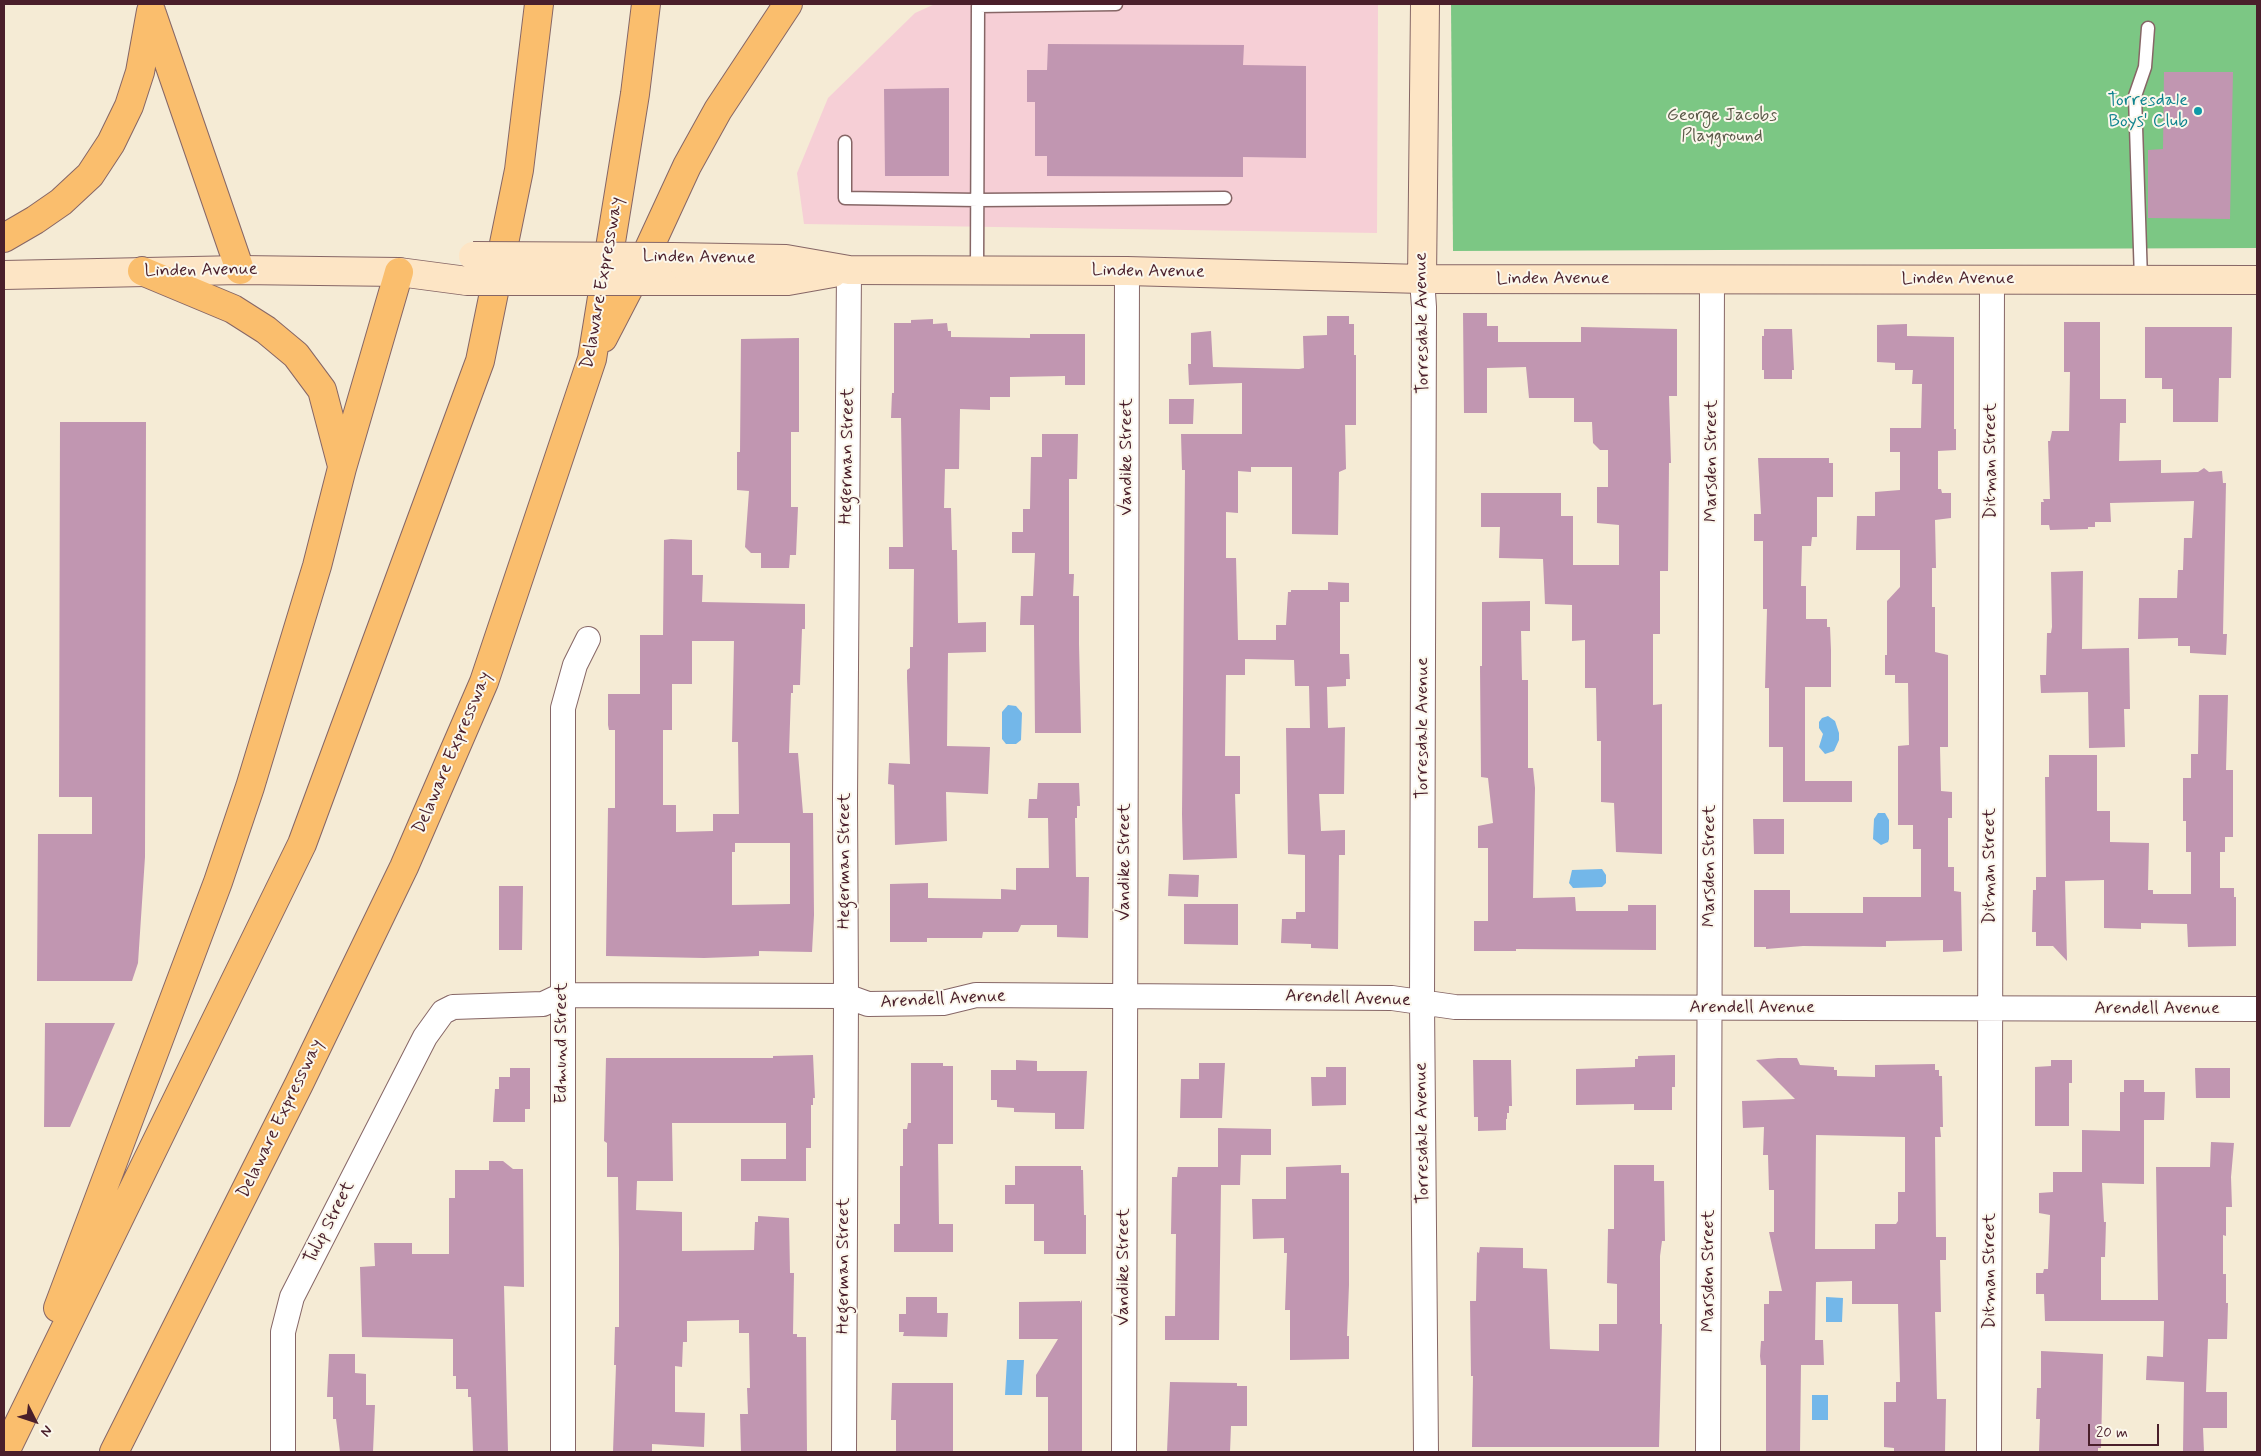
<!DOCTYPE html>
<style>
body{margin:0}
#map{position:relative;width:2261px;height:1456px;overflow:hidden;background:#f5ebd5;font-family:Mynerve,sans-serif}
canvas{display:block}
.frame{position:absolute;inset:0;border:5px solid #4a1f2b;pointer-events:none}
.north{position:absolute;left:10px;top:1396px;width:50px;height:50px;-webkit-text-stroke:4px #fbf7ec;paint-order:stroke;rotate:131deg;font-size:14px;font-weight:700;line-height:20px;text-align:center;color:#4a1f2b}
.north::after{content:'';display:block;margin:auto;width:18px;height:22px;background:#4a1f2b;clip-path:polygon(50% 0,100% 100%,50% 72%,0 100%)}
.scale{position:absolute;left:2088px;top:1424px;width:71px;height:22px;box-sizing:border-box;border:2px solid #4a1f2b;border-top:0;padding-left:6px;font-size:15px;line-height:18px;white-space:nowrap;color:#4a1f2b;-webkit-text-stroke:4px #fbf7ec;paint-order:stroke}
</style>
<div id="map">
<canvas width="2261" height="1456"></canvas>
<div class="frame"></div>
<div class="north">N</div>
<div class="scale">20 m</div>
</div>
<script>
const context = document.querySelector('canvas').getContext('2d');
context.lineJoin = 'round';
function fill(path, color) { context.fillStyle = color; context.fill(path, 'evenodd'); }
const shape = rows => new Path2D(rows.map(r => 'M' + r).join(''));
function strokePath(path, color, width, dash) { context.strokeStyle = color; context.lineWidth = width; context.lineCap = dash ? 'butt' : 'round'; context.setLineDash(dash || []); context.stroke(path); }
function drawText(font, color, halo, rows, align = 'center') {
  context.font = font + ' Mynerve,sans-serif'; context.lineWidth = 4; context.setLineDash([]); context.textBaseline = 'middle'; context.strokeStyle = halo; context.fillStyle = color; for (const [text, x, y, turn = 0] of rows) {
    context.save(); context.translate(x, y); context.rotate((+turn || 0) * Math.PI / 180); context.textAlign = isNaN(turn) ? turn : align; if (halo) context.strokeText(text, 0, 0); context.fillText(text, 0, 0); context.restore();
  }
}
const built = shape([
 [935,4,1378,4,1377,233,804,224,797,173,828,98,915,13]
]);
const green = shape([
 [1451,4,2257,4,2257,248,1453,251]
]);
const water = shape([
 [1008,705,1016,706,1022,713,1021,740,1016,744,1006,744,1002,739,1002,712],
 [1828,716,1835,721,1839,733,1839,740,1834,751,1825,754,1819,747,1823,734,1819,728,1819,722,1822,718],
 [1878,813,1885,813,1889,820,1889,839,1888,842,1881,845,1873,839,1874,819],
 [1602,869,1606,875,1606,883,1602,887,1573,888,1569,883,1572,870],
 [1826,1297,1843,1298,1842,1322,1826,1322],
 [1007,1360,1024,1360,1022,1395,1005,1395],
 [1812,1395,1828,1395,1828,1420,1812,1420]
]);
const building = shape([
 [1048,44,1244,45,1243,65,1306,66,1306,158,1243,157,1243,177,1047,176,1047,156,1035,156,1035,102,1027,102,1027,70,1047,70],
 [2164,72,2233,72,2230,219,2148,218,2148,150,2163,149],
 [949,88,949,176,885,176,884,89],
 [1463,313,1487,313,1487,326,1498,326,1498,342,1581,342,1581,327,1677,329,1677,396,1669,396,1671,463,1669,463,1668,571,1660,571,1660,634,1653,634,1653,705,1662,704,1662,854,1616,852,1614,803,1601,802,1601,741,1597,741,1596,688,1585,688,1585,640,1572,641,1572,605,1545,604,1543,559,1499,558,1500,527,1481,527,1481,493,1561,493,1561,516,1573,516,1573,565,1619,565,1619,525,1597,523,1597,487,1608,487,1608,450,1600,450,1593,443,1592,422,1574,422,1574,398,1529,398,1526,367,1487,368,1487,413,1464,413],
 [1327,316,1349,316,1349,324,1354,324,1354,355,1356,355,1356,425,1345,425,1346,469,1339,472,1338,535,1292,534,1292,467,1251,467,1251,472,1238,471,1238,513,1226,512,1226,558,1236,558,1238,640,1276,640,1276,625,1286,625,1288,592,1291,592,1291,590,1328,590,1328,582,1349,583,1349,602,1340,602,1340,654,1349,654,1350,679,1346,679,1346,686,1327,687,1328,728,1345,727,1344,794,1319,794,1321,831,1345,830,1345,855,1339,855,1338,949,1311,948,1311,944,1281,943,1282,919,1296,919,1296,912,1305,912,1305,855,1288,854,1286,728,1310,728,1309,686,1295,686,1294,660,1245,659,1245,675,1226,675,1225,756,1240,756,1240,794,1235,794,1237,858,1183,860,1182,814,1185,470,1182,470,1181,434,1242,434,1242,383,1189,385,1188,364,1191,364,1191,333,1211,331,1213,367,1299,369,1304,368,1303,336,1327,335],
 [933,319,933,324,947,323,948,331,951,331,951,337,1030,338,1030,334,1085,334,1085,385,1065,385,1065,376,1010,377,1010,397,990,397,990,410,960,409,959,469,945,469,944,508,951,508,952,550,957,550,958,623,986,622,986,652,948,653,947,746,990,747,988,794,946,792,947,841,895,845,894,785,888,784,889,763,910,764,907,678,907,670,910,668,910,647,913,647,914,569,889,569,889,547,903,547,901,418,891,418,892,393,894,393,894,323,911,323,911,320],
 [2064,322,2100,322,2100,399,2126,399,2126,423,2120,423,2119,461,2161,460,2161,473,2198,472,2204,468,2209,472,2222,471,2223,483,2226,483,2223,634,2227,634,2226,655,2190,653,2190,646,2178,646,2178,638,2138,639,2139,598,2177,598,2178,570,2183,570,2184,538,2192,538,2194,501,2110,503,2111,522,2095,522,2095,527,2088,527,2088,529,2050,530,2049,525,2041,525,2041,502,2044,502,2043,499,2050,499,2048,441,2050,441,2052,431,2069,431,2070,372,2064,372],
 [1907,324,1907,336,1954,337,1954,429,1956,429,1956,450,1938,451,1938,489,1941,489,1942,493,1951,493,1951,518,1935,520,1936,568,1932,568,1932,607,1935,607,1935,652,1948,655,1948,747,1940,747,1941,791,1952,792,1952,818,1948,818,1948,867,1954,867,1954,891,1961,892,1962,951,1943,952,1943,940,1886,941,1886,947,1803,946,1766,949,1766,947,1754,947,1754,890,1790,890,1790,913,1863,913,1863,897,1921,897,1921,849,1913,849,1913,825,1898,825,1898,746,1909,745,1908,683,1895,683,1895,675,1885,675,1885,655,1887,655,1887,601,1900,587,1900,550,1856,550,1857,516,1875,516,1875,492,1900,490,1900,452,1890,452,1890,428,1921,428,1922,384,1912,384,1913,370,1895,370,1895,363,1877,362,1877,325],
 [2145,327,2232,327,2231,378,2219,378,2218,422,2173,422,2173,389,2162,389,2162,378,2145,378],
 [1764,329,1792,329,1794,370,1792,370,1792,379,1764,379,1764,370,1762,370,1762,336,1764,336],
 [799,338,799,432,791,432,791,507,798,507,796,555,790,555,789,568,761,568,761,553,751,553,745,547,749,491,737,490,737,452,740,452,741,339],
 [1169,399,1194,399,1193,424,1169,424],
 [60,422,146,422,145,857,138,963,132,981,37,981,38,834,92,834,92,797,59,797],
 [1042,434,1078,434,1077,479,1069,479,1069,574,1074,574,1073,596,1079,596,1079,644,1081,733,1035,733,1034,625,1020,625,1021,596,1033,596,1035,553,1012,553,1012,532,1023,532,1023,509,1030,509,1031,457,1042,457],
 [1758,458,1829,458,1829,463,1833,463,1833,497,1817,497,1817,537,1812,537,1811,546,1802,546,1801,586,1806,586,1806,619,1827,619,1827,627,1830,627,1831,650,1831,687,1805,687,1805,781,1852,781,1852,802,1783,802,1783,747,1769,747,1769,688,1765,688,1767,609,1763,609,1763,541,1754,541,1754,514,1761,514],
 [671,539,692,540,692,575,703,575,702,602,805,604,805,629,802,629,800,685,793,685,793,693,791,693,789,753,798,753,803,813,813,813,814,915,812,952,759,951,759,956,704,958,606,956,608,808,615,808,615,730,609,730,608,725,608,694,640,694,640,635,663,635,664,540],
 [692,641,734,641,732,742,738,742,739,814,713,814,713,831,676,832,676,805,663,805,663,730,672,730,672,684,692,684],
 [735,843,790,843,790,904,732,905,732,852,735,852],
 [2083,571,2082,649,2129,648,2130,709,2124,709,2125,747,2089,748,2088,692,2041,693,2040,675,2046,675,2047,633,2051,633,2052,627,2051,572],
 [1530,601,1530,631,1521,631,1522,680,1528,680,1528,768,1533,768,1535,788,1533,898,1575,897,1576,911,1628,911,1628,905,1656,905,1656,950,1516,949,1516,951,1474,951,1474,921,1488,921,1488,848,1478,848,1478,826,1493,823,1488,778,1481,777,1480,666,1482,666,1482,602],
 [2199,695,2228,695,2226,770,2233,770,2233,837,2225,837,2225,852,2220,852,2220,888,2234,888,2234,897,2236,897,2236,946,2188,947,2187,924,2141,923,2141,929,2104,928,2104,880,2065,881,2067,961,2053,946,2036,946,2036,932,2032,932,2033,890,2036,890,2036,877,2046,877,2045,777,2049,777,2049,755,2097,755,2097,811,2110,811,2110,842,2149,843,2148,890,2153,890,2153,894,2191,894,2191,852,2186,852,2186,821,2183,821,2183,778,2191,778,2191,754,2198,754],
 [1038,783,1079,783,1080,806,1077,806,1077,818,1075,818,1076,877,1089,877,1088,938,1057,937,1057,925,1021,925,1018,932,983,932,982,938,927,938,927,942,890,942,890,884,928,883,928,898,1001,899,1001,889,1016,890,1016,868,1049,868,1048,818,1028,818,1029,799,1037,799],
 [1753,819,1784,819,1784,854,1754,854],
 [1169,874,1199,875,1198,897,1168,896],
 [499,886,523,886,522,950,499,950],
 [1184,904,1238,904,1238,945,1184,944],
 [45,1023,115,1023,70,1127,44,1127],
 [813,1055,815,1098,813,1098,813,1105,811,1105,811,1148,806,1148,806,1181,741,1181,741,1159,786,1159,786,1123,672,1123,673,1181,637,1181,636,1210,682,1212,682,1251,754,1250,755,1222,758,1222,758,1216,789,1218,790,1273,794,1273,793,1334,797,1334,797,1337,806,1337,807,1452,741,1452,740,1414,748,1414,747,1388,750,1388,749,1333,739,1333,739,1320,687,1321,687,1342,683,1342,682,1367,675,1366,675,1412,705,1413,704,1447,652,1444,652,1452,613,1452,616,1365,614,1365,615,1327,619,1327,619,1249,618,1177,607,1177,607,1143,604,1141,606,1058,773,1058,773,1056],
 [1675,1055,1675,1087,1672,1087,1672,1110,1634,1110,1634,1104,1576,1105,1576,1069,1635,1067,1635,1059,1638,1059,1638,1056],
 [1778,1058,1797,1058,1800,1065,1834,1067,1834,1070,1837,1070,1837,1076,1875,1077,1875,1065,1935,1064,1935,1070,1939,1070,1939,1076,1942,1076,1943,1127,1940,1127,1941,1137,1935,1137,1936,1237,1946,1237,1946,1260,1940,1260,1941,1312,1935,1312,1937,1399,1946,1399,1945,1452,1894,1452,1894,1448,1884,1447,1884,1402,1896,1402,1896,1382,1900,1382,1898,1304,1852,1304,1852,1281,1816,1282,1815,1340,1823,1340,1824,1365,1801,1365,1800,1452,1766,1452,1766,1365,1761,1365,1760,1356,1761,1341,1764,1341,1764,1304,1769,1304,1769,1291,1782,1291,1769,1232,1774,1232,1774,1190,1769,1190,1768,1155,1763,1155,1764,1127,1743,1128,1742,1101,1795,1099,1756,1060],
 [1816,1135,1905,1137,1905,1192,1898,1192,1898,1221,1896,1224,1875,1224,1875,1249,1815,1249],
 [1016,1060,1037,1061,1037,1071,1087,1071,1084,1129,1055,1129,1055,1113,1014,1112,1014,1108,997,1107,997,1100,991,1100,991,1070,1016,1070],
 [1473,1060,1511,1060,1512,1106,1509,1106,1509,1113,1507,1113,1507,1119,1506,1119,1506,1130,1478,1131,1478,1117,1474,1117],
 [2051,1060,2072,1060,2072,1083,2069,1083,2069,1126,2035,1126,2035,1067,2051,1066],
 [911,1063,943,1063,943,1066,953,1066,953,1144,938,1144,939,1224,953,1224,953,1252,894,1252,894,1224,900,1224,900,1166,903,1166,903,1129,907,1129,908,1123,911,1123],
 [1199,1063,1225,1063,1222,1118,1180,1118,1181,1079,1199,1079],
 [1326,1067,1346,1067,1346,1105,1312,1106,1311,1077,1326,1077],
 [510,1068,530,1068,530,1109,525,1109,525,1122,493,1122,495,1089,499,1089,499,1077,510,1077],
 [2195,1068,2230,1068,2230,1098,2196,1098],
 [2124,1080,2144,1080,2144,1092,2165,1092,2164,1120,2144,1120,2144,1184,2102,1183,2104,1222,2106,1222,2105,1257,2101,1257,2101,1300,2158,1300,2156,1167,2210,1167,2211,1142,2234,1143,2231,1177,2232,1207,2226,1207,2226,1236,2223,1235,2223,1274,2226,1274,2226,1303,2228,1303,2227,1339,2208,1339,2206,1392,2227,1392,2227,1428,2203,1428,2204,1452,2183,1452,2184,1382,2146,1380,2147,1356,2163,1357,2164,1321,2045,1321,2044,1294,2036,1294,2036,1273,2043,1273,2044,1269,2048,1269,2050,1215,2039,1213,2039,1193,2053,1192,2053,1172,2082,1172,2082,1130,2120,1131,2120,1092,2124,1092],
 [1218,1128,1271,1129,1271,1155,1241,1155,1240,1185,1221,1185,1219,1340,1165,1340,1165,1316,1175,1316,1176,1234,1171,1234,1172,1177,1177,1177,1178,1167,1218,1167],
 [489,1161,503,1161,513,1169,523,1169,524,1287,504,1286,508,1452,473,1452,471,1397,468,1397,468,1389,456,1389,456,1376,453,1376,453,1339,362,1337,360,1267,375,1266,374,1243,412,1243,412,1254,449,1254,449,1198,455,1198,455,1170,489,1170],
 [1341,1165,1341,1173,1349,1173,1349,1285,1347,1336,1349,1336,1349,1359,1290,1360,1290,1310,1285,1310,1287,1253,1284,1253,1284,1238,1253,1239,1252,1199,1286,1199,1286,1167],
 [1614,1165,1654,1165,1654,1181,1664,1181,1665,1241,1662,1241,1660,1256,1660,1324,1662,1324,1659,1447,1472,1447,1473,1376,1471,1376,1470,1301,1476,1301,1477,1252,1479,1253,1480,1247,1523,1248,1523,1268,1547,1269,1550,1349,1599,1351,1599,1324,1617,1324,1617,1284,1607,1283,1608,1229,1614,1229],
 [1015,1166,1081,1166,1081,1170,1083,1170,1084,1215,1086,1215,1086,1254,1044,1254,1044,1241,1034,1241,1034,1204,1005,1204,1005,1185,1015,1185],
 [906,1297,937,1297,937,1313,948,1313,947,1337,903,1336,904,1332,899,1332,899,1314,906,1314],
 [1082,1300,1082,1452,1048,1452,1048,1397,1036,1397,1036,1375,1058,1339,1019,1339,1019,1302,1080,1301,1080,1303],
 [2041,1351,2103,1354,2101,1448,2098,1448,2098,1452,2039,1452,2040,1419,2036,1419,2037,1388,2041,1388],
 [329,1354,355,1354,355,1373,366,1374,366,1405,375,1405,373,1452,340,1452,336,1419,333,1419,333,1397,327,1397],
 [1170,1382,1237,1383,1237,1386,1247,1386,1247,1426,1231,1426,1230,1452,1167,1452],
 [892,1383,953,1383,953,1452,896,1452,896,1420,891,1420]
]);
const lane = shape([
 [845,142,845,198,978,200,1225,198],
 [977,271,978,6,1116,4],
 [2141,280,2135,96,2145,67,2148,28]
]);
const street = shape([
 [1422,279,1424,307,1422,1003,1426,1452],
 [283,1452,283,1332,292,1297,425,1037,443,1012,453,1007,543,1004,562,995,846,996,868,1004,943,1003,976,995,1392,998,1455,1007,2257,1009],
 [563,1452,563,708,575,665,588,639],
 [844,1452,846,996,845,799,849,270],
 [1124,1452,1127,271],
 [1708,1452,1712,279],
 [1989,1452,1992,279]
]);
const secondary = shape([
 [672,257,786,259,849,270,1127,271,1422,279,2257,280],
 [4,275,240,270,399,272,467,281],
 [1422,279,1425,4],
 [662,281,788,281,833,273]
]);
const highway = shape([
 [152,14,240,270],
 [4,238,35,220,61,202,90,175,111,143,129,106,140,72,151,11],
 [142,271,233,309,266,330,296,355,322,390,342,466],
 [603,338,645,257,687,166,718,110,788,4],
 [58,1308,218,882,250,787,317,566,342,468,399,272],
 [5,1452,302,844,480,361,519,170,539,4],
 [114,1452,299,1084,404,867,484,682,592,359,635,94,646,4]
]);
const secondaryBridge = shape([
 [473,256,672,257],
 [467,281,662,281]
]);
const markers = [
 [2198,111,5,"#0f9aa8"]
];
const cultureNames = [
 ["Torresdale",2188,101],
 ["Boys' Club",2188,122]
];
const parkNames = [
 ["George Jacobs",1722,116],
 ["Playground",1722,137]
];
const streetNames = [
 ["Linden Avenue",699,258,1],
 ["Linden Avenue",201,271,-1],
 ["Linden Avenue",1148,272,1],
 ["Linden Avenue",1553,279],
 ["Linden Avenue",1958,279],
 ["Delaware Expressway",603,283,-80],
 ["Torresdale Avenue",1423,323,-91],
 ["Hegerman Street",848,456,-89],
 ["Vandike Street",1127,457,-90],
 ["Marsden Street",1712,461,-90],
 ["Ditman Street",1991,461,-90],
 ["Torresdale Avenue",1423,728,-90],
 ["Delaware Expressway",453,753,-67],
 ["Hegerman Street",845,861,-90],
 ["Vandike Street",1125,862,-90],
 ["Marsden Street",1710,866,-90],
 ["Ditman Street",1990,866,-90],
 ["Arendell Avenue",1348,999,2],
 ["Arendell Avenue",943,1000,-3],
 ["Arendell Avenue",1752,1008],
 ["Arendell Avenue",2157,1009],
 ["Edmund Street",562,1043,-90],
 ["Delaware Expressway",281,1119,-64],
 ["Torresdale Avenue",1423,1133,-91],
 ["Tulip Street",330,1223,-63],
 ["Hegerman Street",844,1266,-90],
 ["Vandike Street",1124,1267,-90],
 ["Marsden Street",1709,1271,-90],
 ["Ditman Street",1990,1271,-90]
];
fill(built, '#f6cfd6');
fill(green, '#7cc784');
fill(water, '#73b7e9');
fill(building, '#c196b1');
strokePath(lane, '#866666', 15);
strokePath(street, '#866666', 26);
strokePath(secondary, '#866666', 30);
strokePath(highway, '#866666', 30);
strokePath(lane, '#fff', 12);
strokePath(street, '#fff', 24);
strokePath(secondary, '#fde5c5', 28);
strokePath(highway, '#fabe6d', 28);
strokePath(secondaryBridge, '#866666', 30, []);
strokePath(secondaryBridge, '#fde5c5', 28);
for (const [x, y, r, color] of markers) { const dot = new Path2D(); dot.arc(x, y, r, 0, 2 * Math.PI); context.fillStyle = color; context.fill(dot); strokePath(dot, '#fbf7ec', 2); }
drawText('18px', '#0d838f', '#fbf7ec', cultureNames, 'right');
drawText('18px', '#5c5a4a', '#fbf7ec', parkNames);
drawText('18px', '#4a1f2b', '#fbf7ec', streetNames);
</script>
